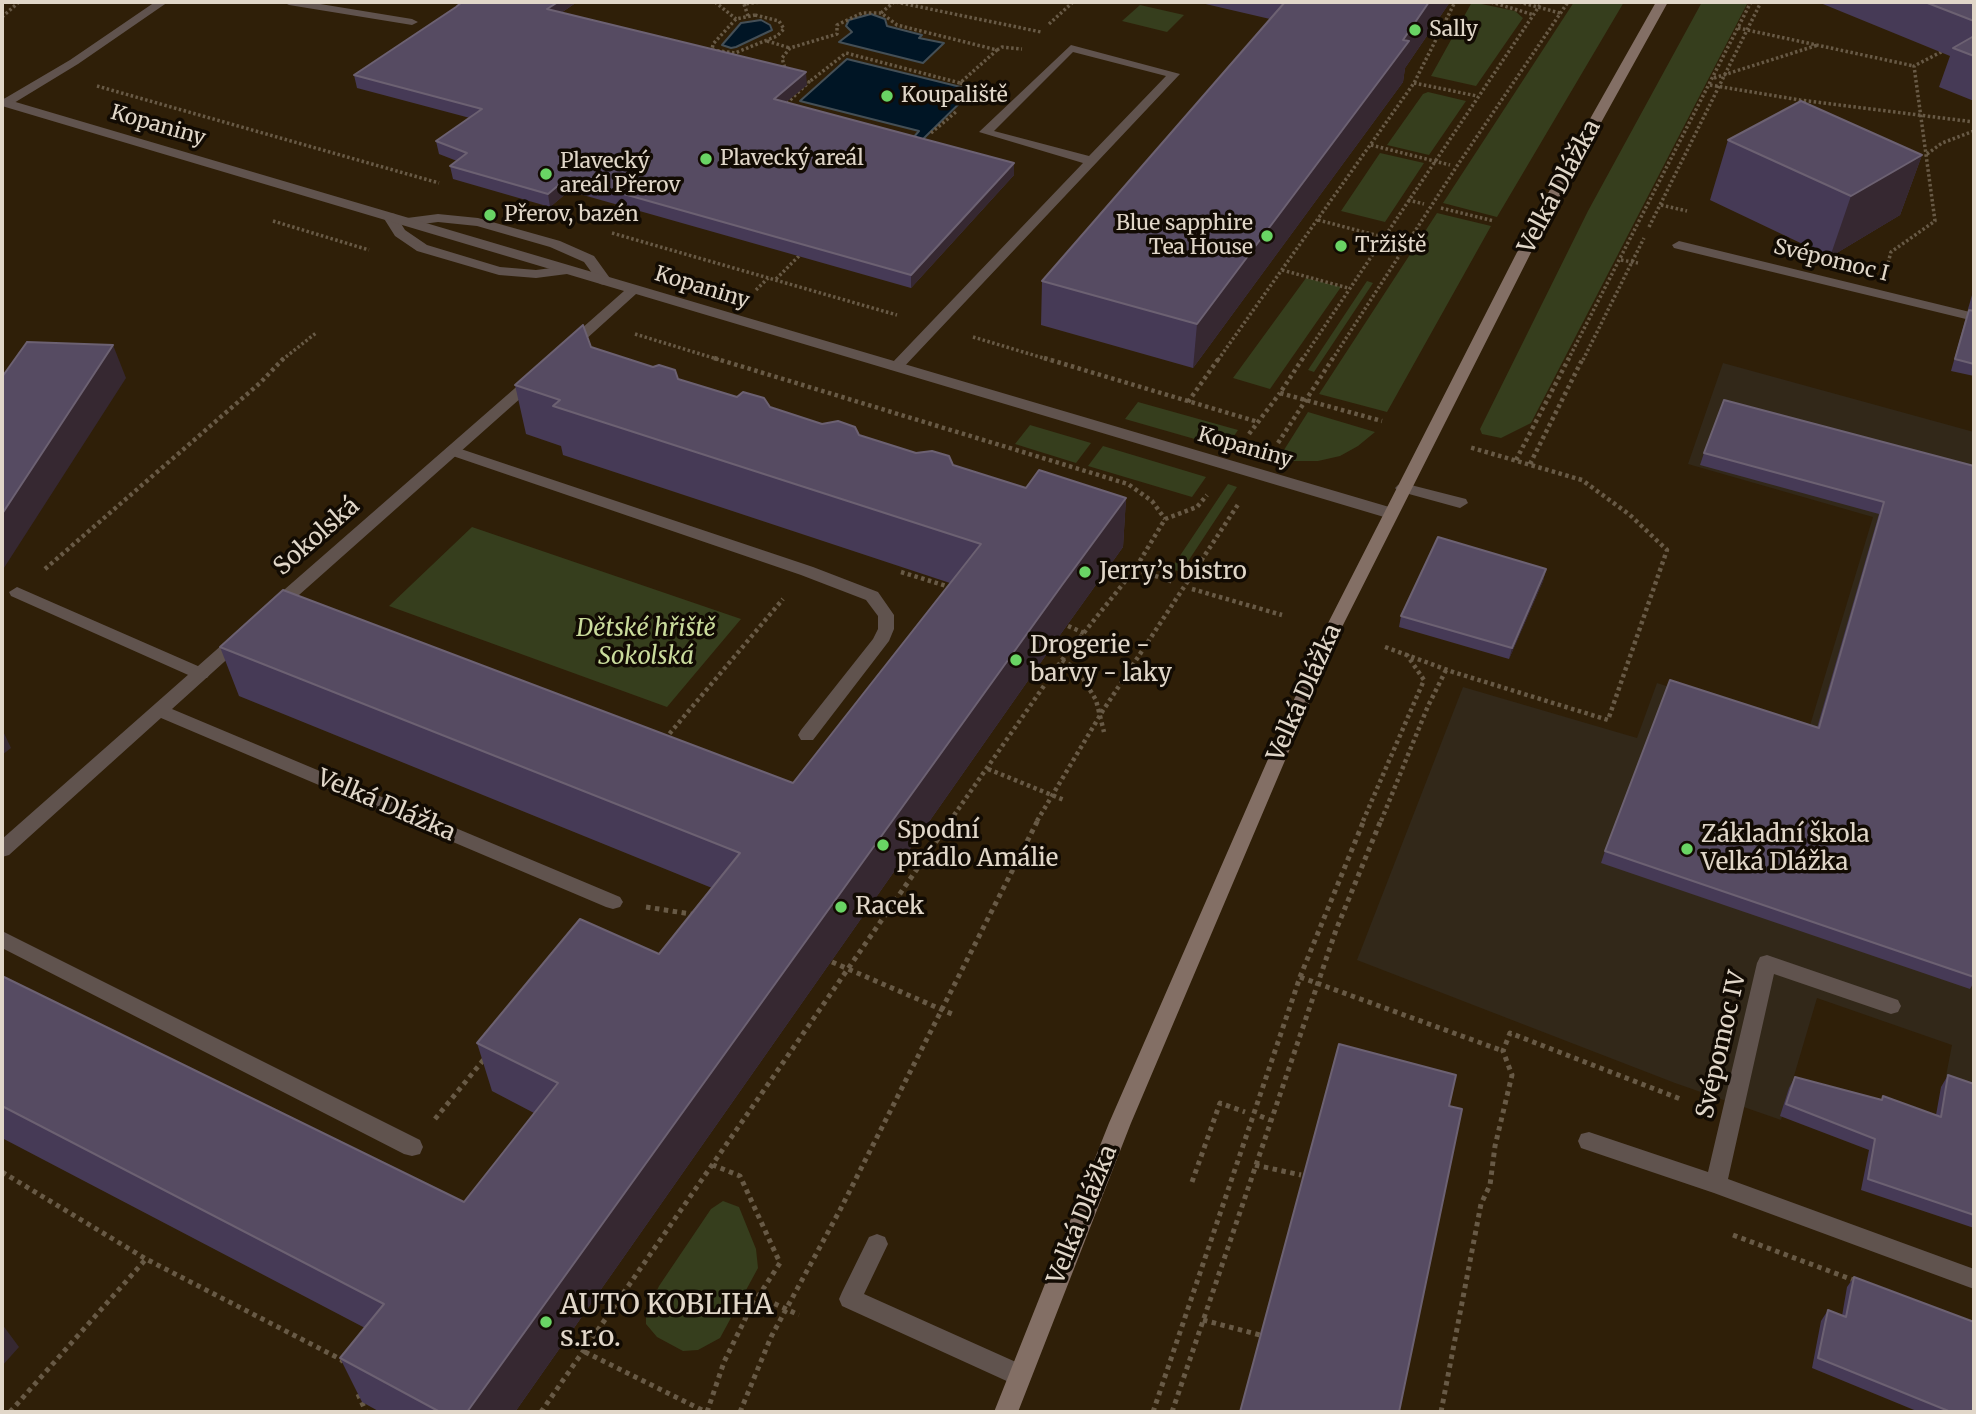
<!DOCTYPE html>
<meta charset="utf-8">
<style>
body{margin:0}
#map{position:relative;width:1976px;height:1414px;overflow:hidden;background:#2f1f08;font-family:Merriweather,serif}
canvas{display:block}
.frame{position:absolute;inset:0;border:4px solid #e1d7c9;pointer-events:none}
</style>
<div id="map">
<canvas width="1976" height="1414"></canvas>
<div class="frame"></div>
</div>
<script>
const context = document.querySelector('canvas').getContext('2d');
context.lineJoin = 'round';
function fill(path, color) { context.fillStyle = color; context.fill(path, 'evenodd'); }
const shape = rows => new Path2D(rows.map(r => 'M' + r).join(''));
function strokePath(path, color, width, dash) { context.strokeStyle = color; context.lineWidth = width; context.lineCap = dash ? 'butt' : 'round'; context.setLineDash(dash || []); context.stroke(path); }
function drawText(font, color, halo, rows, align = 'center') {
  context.font = font + ' Merriweather,serif'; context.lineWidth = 7; context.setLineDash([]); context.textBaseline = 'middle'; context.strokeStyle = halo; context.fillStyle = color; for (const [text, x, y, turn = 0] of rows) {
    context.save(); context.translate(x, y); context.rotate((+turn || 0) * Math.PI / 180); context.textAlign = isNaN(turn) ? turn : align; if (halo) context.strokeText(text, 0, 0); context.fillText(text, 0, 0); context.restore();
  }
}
const education = shape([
 [1723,363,1974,432,1974,1086,1946,1076,1952,1045,1817,998,1781,1120,1675,1083,1357,960,1463,687,1637,738,1657,683,1808,732,1873,517,1688,464]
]);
const green = shape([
 [1472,2,1515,11,1523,18,1476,86,1431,76],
 [1574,2,1624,2,1497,217,1443,203],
 [1702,2,1748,2,1531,423,1501,438,1482,434,1480,429,1588,211],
 [1140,5,1184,15,1167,32,1122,21],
 [1428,92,1466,101,1429,155,1387,145,1423,94],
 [1380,153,1424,163,1385,222,1341,211],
 [1437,213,1491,226,1387,412,1319,394],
 [1306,278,1341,287,1270,389,1233,378],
 [1367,281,1373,283,1314,372,1308,370],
 [1138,402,1238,430,1226,448,1125,419],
 [1308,412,1375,432,1358,446,1340,456,1318,461,1277,461],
 [1030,425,1091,443,1076,463,1015,444],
 [1103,446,1206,477,1192,497,1088,466],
 [1228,484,1237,487,1181,572,1171,569],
 [472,527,741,619,667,707,389,606],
 [723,1201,739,1207,756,1249,758,1268,720,1338,698,1350,683,1351,657,1337,646,1324,646,1314,659,1286,711,1209]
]);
const water = shape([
 [871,14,885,19,887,26,922,35,919,38,944,43,923,63,839,42,852,32,846,26,849,20,871,14],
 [761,20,770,25,772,30,736,47,731,48,722,45,741,23,761,20],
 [847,59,973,90,921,141,913,138,919,131,800,101,847,59]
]);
const pathFar2 = shape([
 [715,2,736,19],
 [896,2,1041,32],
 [1491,2,1534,15],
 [1519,2,1560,13],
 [881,13,894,2],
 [755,15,779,21,784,29,777,36,735,53,712,50,713,44,736,19,755,15],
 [748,16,744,4,760,2],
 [2,17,19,2],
 [1049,24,1073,2],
 [1738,28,1914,66],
 [767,41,790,48],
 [997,50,1002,47,1022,49],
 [786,72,782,58,790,48,837,34,837,25,862,13,881,13,897,25,997,50,960,83,846,53,809,82],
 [1714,78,1818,45],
 [960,83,982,89],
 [1414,83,1477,96],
 [1710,85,1800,100,1974,122],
 [97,86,439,183],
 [790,105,786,104,809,82,802,80],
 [931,133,957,111],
 [1371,145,1450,165],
 [1927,154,1942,143,1974,131],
 [1408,200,1424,204],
 [1661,205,1687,211],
 [1441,208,1494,221],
 [1318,220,1383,237],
 [273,221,369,250],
 [1649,227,1761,2],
 [612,233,897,315],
 [1621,260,1638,263],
 [1888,263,1891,252,1935,221,1914,66,1945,50],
 [1282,270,1348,288],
 [776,279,799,256],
 [756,290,768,278],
 [635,334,720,360],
 [973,337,1050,360],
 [282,360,316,333],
 [1218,360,1414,83,1455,2],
 [1302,360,1542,2],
 [1332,360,1457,166,1568,2],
 [1568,360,1751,2],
 [1583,360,1644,238]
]);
const pathFar1 = shape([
 [714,358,1128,484,1152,501,1165,519],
 [1044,358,1258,422],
 [1303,358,1280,393,1382,421],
 [1188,402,1219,358],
 [1249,434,1280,393],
 [1278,443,1333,358],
 [1516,460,1569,358],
 [1530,464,1583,358],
 [45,569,260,383,284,358],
 [1135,569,1173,582],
 [901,572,953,588],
 [1192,589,1282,615],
 [1068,626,1084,633],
 [1385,647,1453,672,1608,720,1667,550,1630,515,1582,480,1469,447],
 [1062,660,1078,670,1096,700,1104,732],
 [665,739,783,599],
 [988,769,1064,800],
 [950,821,1062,660,1135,569,1165,519,1197,507,1207,495],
 [1037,821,1102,712,1239,503],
 [1363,821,1424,680,1407,655],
 [1381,821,1428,706,1446,670]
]);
const path = shape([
 [646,907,697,915],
 [832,962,952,1014],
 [1300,977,1503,1051],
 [1260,1116,1270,1120],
 [435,1119,485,1058],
 [1255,1165,1301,1175],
 [2,1172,146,1259,342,1360,344,1364],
 [1192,1182,1220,1103,1245,1112],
 [1733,1235,1856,1281],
 [758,1296,799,1315],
 [1203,1320,1260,1335],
 [585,1352,706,1412],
 [358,1394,366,1412],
 [10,1412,146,1259],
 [541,1412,951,820],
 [707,1412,724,1362,750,1309,780,1263,740,1176,713,1165],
 [740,1412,771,1337,840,1210,1038,820],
 [1153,1412,1300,977,1364,820],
 [1172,1412,1336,930,1381,820],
 [1441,1412,1481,1204,1490,1185,1495,1146,1512,1075,1503,1051,1510,1033,1683,1100]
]);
const lane = shape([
 [155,2,168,2,78,64,9,106,2,106,2,100,70,60,155,2],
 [283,2,308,2,412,19,418,22,412,25,289,5,283,2],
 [1071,45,1180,74,901,370,891,370,889,367,891,364,1083,163,979,132,1071,45],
 [1073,52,1166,76,1089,156,994,131,1073,52],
 [390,213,395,214,405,230,427,245,500,267,536,270,567,266,574,270,567,274,536,278,499,275,417,251,395,236,383,217,390,213],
 [438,214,478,218,560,241,594,256,612,281,605,285,600,284,584,262,550,247,477,226,438,222,407,226,400,222,407,218,438,214],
 [452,446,813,567,878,592,894,615,894,629,889,641,813,740,801,740,798,735,801,730,873,639,878,629,878,616,866,600,801,575,447,454,444,451,447,448,452,446],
 [1403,483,1466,499,1468,503,1460,508,1398,491,1395,488,1398,485,1403,483],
 [17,587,207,670,210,674,207,678,195,678,11,596,9,592,17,587],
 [877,1234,885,1237,888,1244,864,1294,1027,1367,1031,1375,1027,1383,1019,1386,1011,1383,842,1306,839,1299,842,1292,869,1237,877,1234]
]);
const street = shape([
 [2,98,1396,509,1398,513,1390,518,1384,517,636,294,574,350,564,350,564,344,624,291,2,106,2,98],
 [1679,241,1974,313,1974,321,1674,248,1672,245,1679,241],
 [535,374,540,375,542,378,540,381,281,611,269,611,267,607,269,603,530,375,535,374],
 [238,634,246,640,244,644,172,709,620,897,623,902,620,907,613,909,606,907,161,718,9,855,2,857,2,839,232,636,238,634],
 [2,931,420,1140,423,1147,420,1154,412,1156,404,1154,2,948,2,931],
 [1767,955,1898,1000,1901,1006,1898,1012,1891,1014,1774,974,1728,1179,1974,1269,1974,1289,1714,1193,1581,1148,1578,1141,1581,1134,1589,1132,1708,1172,1757,963,1760,957,1767,955]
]);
const secondary = shape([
 [1656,2,1668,2,1552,211,1340,631,1131,1123,1018,1412,994,1412,1109,1123,1324,631,1538,211,1656,2]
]);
const wall = shape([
 [462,2,577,2,561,13,807,85,786,102,1014,163,1014,175,911,288,569,191,550,207,453,179,450,166,457,161,439,154,436,141,470,118,357,88,354,75,456,7],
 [1197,2,1450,2,1405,68,1403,82,1193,368,1041,325,1042,281,1270,19],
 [1818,2,1974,2,1974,101,1939,87,1950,56],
 [1728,140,1922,155,1900,215,1830,257,1710,200],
 [1974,288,1974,311,1968,309],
 [1969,310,1974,311,1974,376,1951,371,1965,321],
 [591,347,678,379,1026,488,1126,498,1123,547,1060,635,515,1412,380,1412,362,1402,340,1358,365,1328,2,1138,2,976,464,1202,534,1113,492,1091,477,1043,659,954,712,888,239,696,220,647,793,783,950,583,563,455,561,446,526,434,515,385],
 [1704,453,1974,466,1974,982,1970,989,1601,863,1605,851,1817,728,1879,514,1700,465],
 [1546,569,1543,581,1509,659,1399,627,1401,616],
 [1948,1075,1974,1084,1974,1228,1861,1190,1869,1150,1780,1116,1789,1088,1795,1077,1881,1100,1883,1096,1936,1115,1941,1087],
 [1854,1277,1974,1412,1919,1412,1812,1368,1821,1321,1828,1310,1842,1316,1847,1287]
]);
const shadedWall = shape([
 [558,2,577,2,549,21,547,9],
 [1429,2,1450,2,1405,68,1403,82,1193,368,1197,324],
 [806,72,807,85,775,111,774,99],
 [1922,155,1900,215,1830,257,1851,196],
 [1014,163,1014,175,911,288,911,275],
 [567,178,569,191,550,207,548,194],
 [113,345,126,378,2,571,2,514],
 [1126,498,1123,547,1060,635,515,1412,467,1412,1062,585],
 [1546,569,1543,581,1509,659,1512,648],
 [2,729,11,748,2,755],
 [2,1324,19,1347,2,1366]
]);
const building = shape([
 [462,2,558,2,547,9,806,72,774,99,1014,163,911,275,567,178,548,194,450,166,467,153,436,141,482,109,354,75,456,7,462,2],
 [1285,2,1429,2,1403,40,1409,41,1197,324,1042,281,1285,2],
 [1925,2,1974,2,1974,21,1925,2],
 [1974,36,1974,56,1953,48,1974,36],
 [1801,101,1922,155,1851,196,1728,140,1801,101],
 [1969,310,1974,311,1974,364,1955,359,1969,310],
 [583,325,591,347,653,367,659,365,675,370,678,379,737,397,743,392,764,398,770,407,822,424,838,421,855,427,859,435,916,453,932,451,949,456,953,465,1026,488,1039,470,1126,498,1062,585,467,1412,440,1412,340,1358,384,1304,2,1106,2,976,464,1202,558,1083,477,1043,580,919,659,954,740,853,220,647,283,590,793,783,981,544,553,406,560,400,515,385,583,325],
 [27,342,113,345,2,514,2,377,27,342],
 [1724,400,1974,466,1974,977,1605,851,1670,680,1819,728,1884,502,1704,453,1724,400],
 [1438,537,1546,569,1512,648,1401,616,1438,537],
 [1339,1044,1456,1075,1449,1106,1462,1109,1399,1412,1240,1412,1339,1044],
 [1948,1075,1974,1084,1974,1215,1868,1179,1875,1139,1786,1104,1795,1077,1882,1100,1883,1096,1941,1117,1948,1075],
 [1854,1277,1974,1322,1974,1412,1951,1412,1818,1358,1828,1310,1846,1317,1854,1277]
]);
const markers = [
 [1415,30,7,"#69d464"],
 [887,96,7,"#69d464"],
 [706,159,7,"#69d464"],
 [546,174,7,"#69d464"],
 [490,215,7,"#69d464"],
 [1267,236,7,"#69d464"],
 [1341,246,7,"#69d464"],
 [1085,572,7,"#69d464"],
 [1016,660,7,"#69d464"],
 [883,845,7,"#69d464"],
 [1687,849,7,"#69d464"],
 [841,907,7,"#69d464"],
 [546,1322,7,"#69d464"]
];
const farPoinames = [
 ["Sally",1429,30],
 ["Koupaliště",901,96],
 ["Plavecký areál",720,159],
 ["Plavecký",560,162],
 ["areál Přerov",560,186],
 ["Přerov, bazén",504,215],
 ["Blue sapphire",1253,224,"right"],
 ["Tea House",1253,248,"right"],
 ["Tržiště",1355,246]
];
const farStreetnames = [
 ["Kopaniny",158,126,16],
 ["Svépomoc I",1831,261,14],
 ["Kopaniny",702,288,17],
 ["Kopaniny",1245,448,16]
];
const streetNames = [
 ["Velká Dlážka",1560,187,-62],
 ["Sokolská",317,537,-41],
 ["Velká Dlážka",1305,693,-66],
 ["Velká Dlážka",386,806,23],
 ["Svépomoc IV",1722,1045,-77],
 ["Velká Dlážka",1083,1215,-68]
];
const poiNames = [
 ["Jerry’s bistro",1099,572],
 ["Drogerie -",1030,646],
 ["barvy - laky",1030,674],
 ["Spodní",897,831],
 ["prádlo Amálie",897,859],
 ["Základní škola",1701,835],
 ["Velká Dlážka",1701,863],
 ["Racek",855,907]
];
const parkNames = [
 ["Dětské hřiště",646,629],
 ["Sokolská",646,657]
];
const nearPoinames = [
 ["AUTO KOBLIHA",560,1306],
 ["s.r.o.",560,1338]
];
fill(education, '#322819');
fill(green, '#363e1d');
fill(water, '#001525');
strokePath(water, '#444f56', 2);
strokePath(pathFar2, '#685a46', 3.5, [2.5, 2.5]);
strokePath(pathFar1, '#685a46', 4.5, [3.5, 3.5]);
strokePath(path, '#685a46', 5, [4.5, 4.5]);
fill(lane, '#60534e');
fill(street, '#60534e');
fill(secondary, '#836f65');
fill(wall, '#463a56');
fill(shadedWall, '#362831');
fill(building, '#564b62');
strokePath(building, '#6c6172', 2);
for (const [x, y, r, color] of markers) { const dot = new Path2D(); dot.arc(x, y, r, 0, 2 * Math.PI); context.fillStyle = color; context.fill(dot); strokePath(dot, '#120b03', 2.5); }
drawText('21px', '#e1d7c9', '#120b03', farPoinames, 'left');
drawText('21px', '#e1d7c9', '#120b03', farStreetnames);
drawText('24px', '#e1d7c9', '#120b03', streetNames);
drawText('24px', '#e1d7c9', '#120b03', poiNames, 'left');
drawText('italic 24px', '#cadc9c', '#120b03', parkNames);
drawText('28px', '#e1d7c9', '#120b03', nearPoinames, 'left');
</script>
